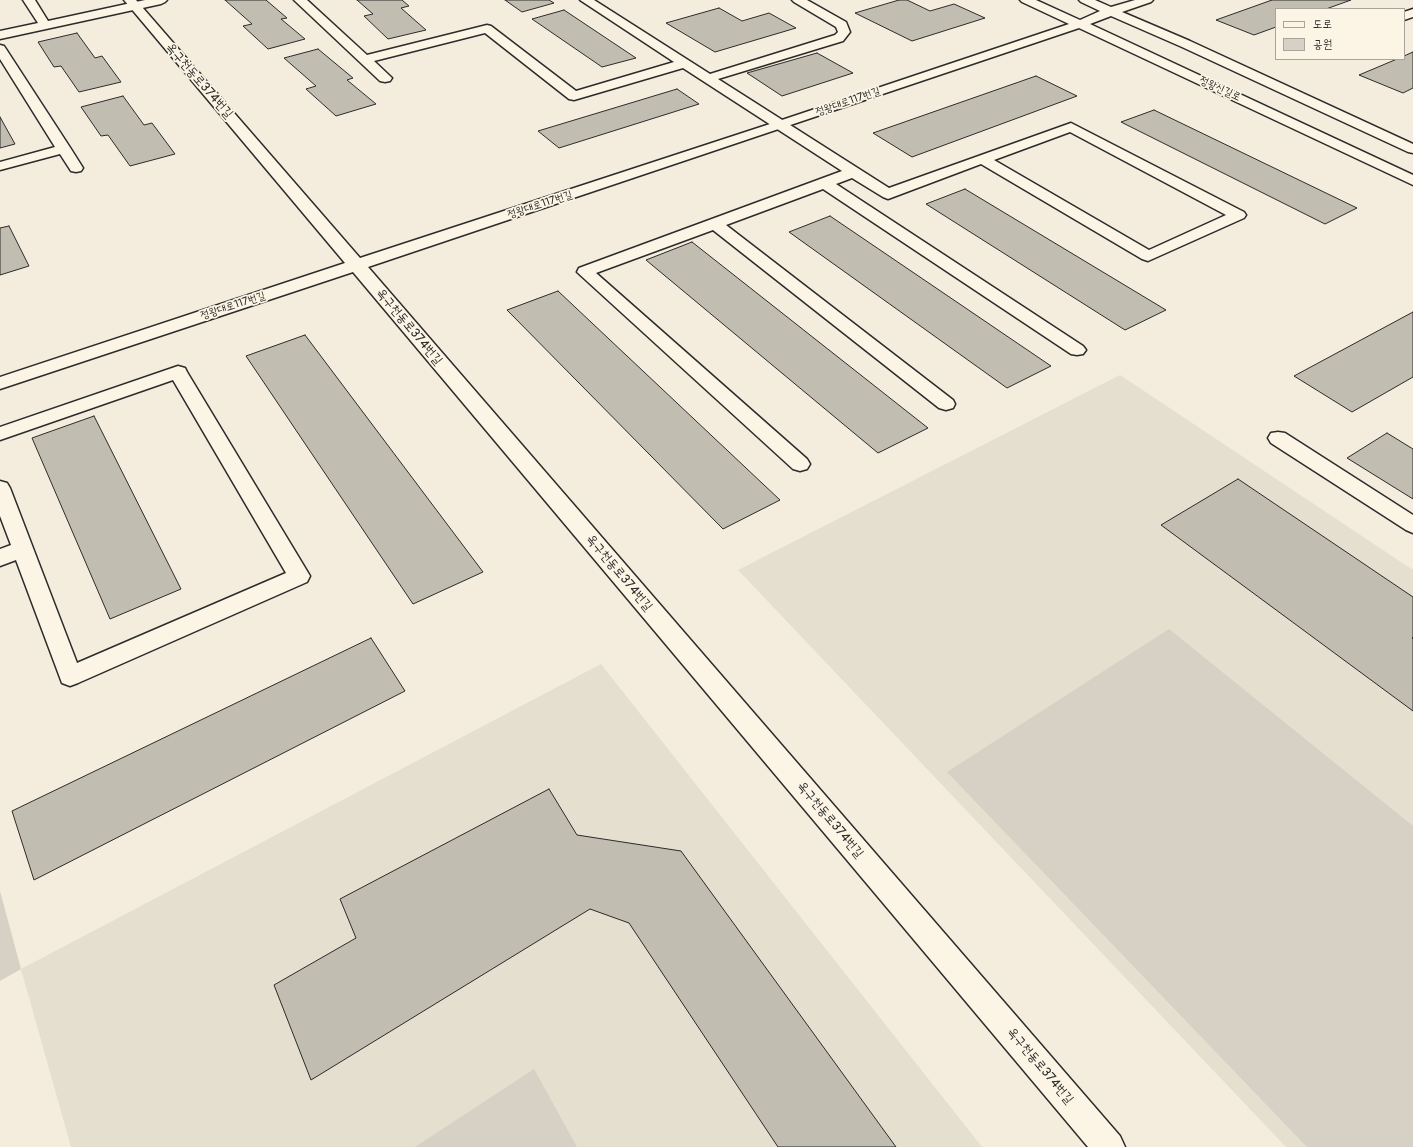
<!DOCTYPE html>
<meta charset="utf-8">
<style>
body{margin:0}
#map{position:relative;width:1413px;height:1147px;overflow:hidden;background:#f4edde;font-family:Pangolin,"Poor Story",sans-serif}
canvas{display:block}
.legend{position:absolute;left:1275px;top:8px;width:130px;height:52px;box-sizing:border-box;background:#fcf5e5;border:1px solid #a8a49b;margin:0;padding:5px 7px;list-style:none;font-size:12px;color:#2b2b2b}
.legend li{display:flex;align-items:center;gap:8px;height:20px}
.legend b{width:20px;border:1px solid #a8a49b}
</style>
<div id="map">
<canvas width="1413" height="1147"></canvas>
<ul class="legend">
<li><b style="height:5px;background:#fcf5e5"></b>도로</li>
<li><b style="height:11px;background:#d6d1c4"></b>공원</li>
</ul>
</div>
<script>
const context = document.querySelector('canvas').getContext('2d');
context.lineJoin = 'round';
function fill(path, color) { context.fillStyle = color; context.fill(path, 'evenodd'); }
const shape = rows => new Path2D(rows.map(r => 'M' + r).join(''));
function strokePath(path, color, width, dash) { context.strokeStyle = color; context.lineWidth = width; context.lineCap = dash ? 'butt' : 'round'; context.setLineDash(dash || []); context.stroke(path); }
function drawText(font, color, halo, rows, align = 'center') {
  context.font = font + ' Pangolin,"Poor Story",sans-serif'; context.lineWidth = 3.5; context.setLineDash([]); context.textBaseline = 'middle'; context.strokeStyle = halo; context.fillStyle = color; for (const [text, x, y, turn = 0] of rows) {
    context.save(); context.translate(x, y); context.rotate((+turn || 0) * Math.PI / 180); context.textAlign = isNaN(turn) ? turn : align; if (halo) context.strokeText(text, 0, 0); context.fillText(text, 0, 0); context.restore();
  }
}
const built = shape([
 [1120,375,1413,570,1413,1147,1286,1147,738,570],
 [601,664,982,1147,71,1147,21,969]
]);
const green = shape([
 [1169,629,1413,826,1413,1147,1307,1147,947,772],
 [0,891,21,969,0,981],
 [534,1069,577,1147,415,1147]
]);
const building = shape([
 [225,0,266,0,287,18,281,19,305,39,268,49,243,26,252,24,225,0],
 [357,0,402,0,409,6,401,8,426,30,388,39,364,16,373,14,357,0],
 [505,0,549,0,554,3,522,12,505,0],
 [899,0,907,0,930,11,954,4,985,18,912,41,855,13,899,0],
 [1272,0,1351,0,1326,9,1276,9,1276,27,1254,35,1216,20,1272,0],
 [719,8,742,21,769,13,796,28,715,52,666,23,719,8],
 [564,10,636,58,602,67,532,19,564,10],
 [77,33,95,58,102,56,121,82,79,92,61,66,54,67,38,42,77,33],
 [318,49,353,78,347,80,376,104,336,116,306,89,316,86,284,58,318,49],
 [1413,52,1413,88,1403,93,1359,75,1397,59,1404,59,1404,56,1413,52],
 [817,53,853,73,782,96,747,73,817,53],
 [1036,76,1077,96,912,157,873,133,1036,76],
 [677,89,699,104,559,148,538,131,677,89],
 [123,96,144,125,152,123,175,154,130,166,108,135,101,136,81,107,123,96],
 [1154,110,1357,208,1325,224,1121,122,1154,110],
 [0,117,15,144,0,148,0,117],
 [965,189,1166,310,1125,330,926,204,965,189],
 [830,216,1051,366,1007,388,789,232,830,216],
 [9,226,29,266,0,275,0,228,9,226],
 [692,242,928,428,878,453,646,260,692,242],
 [558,291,780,500,723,529,507,310,558,291],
 [1413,312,1413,377,1352,412,1294,376,1413,312],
 [305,335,483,572,413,604,246,356,305,335],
 [94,416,181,589,110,619,32,438,94,416],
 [1387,433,1413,449,1413,499,1347,458,1387,433],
 [1238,479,1413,597,1413,637,1412,638,1413,639,1413,711,1161,525,1238,479],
 [371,638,405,691,34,880,12,811,371,638],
 [549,789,577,835,681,851,896,1147,778,1147,629,923,590,909,311,1080,274,985,356,938,340,899,549,789]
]);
const lane = shape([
 [23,0,35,0,48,21,145,0,167,0,165,2,161,4,0,39,0,31,38,23,23,0],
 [294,0,307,0,367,55,487,25,491,26,576,91,674,62,580,0,594,0,710,74,835,35,838,32,836,27,794,2,792,0,807,0,846,22,850,32,843,41,718,79,889,188,1071,123,1244,212,1246,215,1244,218,1148,261,1142,259,981,164,888,199,883,197,852,178,836,184,1083,346,1086,350,1083,354,1077,355,1071,354,823,189,726,225,953,400,955,404,953,408,946,410,939,408,713,230,596,273,807,459,810,464,807,469,800,471,793,469,577,272,579,268,842,171,683,68,574,100,569,99,485,33,374,61,392,78,390,81,385,82,380,81,294,0],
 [1070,132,1226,215,1149,250,994,160,1070,132],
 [1413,9,1413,17,1404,20,1404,12,1413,9],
 [0,45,4,46,6,49,71,149,83,168,81,171,76,172,71,171,60,154,0,170,0,162,55,147,0,59,0,45],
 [178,366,185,368,187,372,310,576,307,582,78,683,70,686,62,683,16,560,0,566,0,549,11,545,0,516,0,481,7,483,10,488,77,663,286,573,173,380,0,440,0,427,178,366],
 [1278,432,1285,433,1413,515,1413,533,1406,530,1271,443,1268,438,1271,433,1278,432]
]);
const secondary = shape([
 [124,0,136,0,360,258,776,122,1069,24,1022,2,1020,0,1036,0,1080,20,1100,11,1081,2,1079,0,1095,0,1111,7,1135,0,1153,0,1151,2,1122,12,1190,41,1413,144,1413,153,1408,152,1182,47,1111,16,1090,24,1413,175,1413,185,1079,28,368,267,1120,1136,1125,1147,1088,1147,353,272,0,389,0,377,345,263,124,0]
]);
const farStreetnames = [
 ["정왕신길로",1220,89,25],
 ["정왕대로117번길",848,102,-19],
 ["정왕대로117번길",540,205,-18],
 ["정왕대로117번길",233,306,-18]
];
const streetNames = [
 ["옥구천동로374번길",199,81,49],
 ["옥구천동로374번길",409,327,50],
 ["옥구천동로374번길",619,573,50],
 ["옥구천동로374번길",830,820,50],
 ["옥구천동로374번길",1040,1066,50]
];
fill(built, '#e5dfd0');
fill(green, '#d6d1c4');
fill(building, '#c2bdb1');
strokePath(building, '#2b2b2b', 1);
strokePath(lane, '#2b2b2b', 3);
strokePath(secondary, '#2b2b2b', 3);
fill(lane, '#fcf5e5');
fill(secondary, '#fcf5e5');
drawText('11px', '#2b2b2b', '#fcf5e5', farStreetnames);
drawText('13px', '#2b2b2b', '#fcf5e5', streetNames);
</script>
